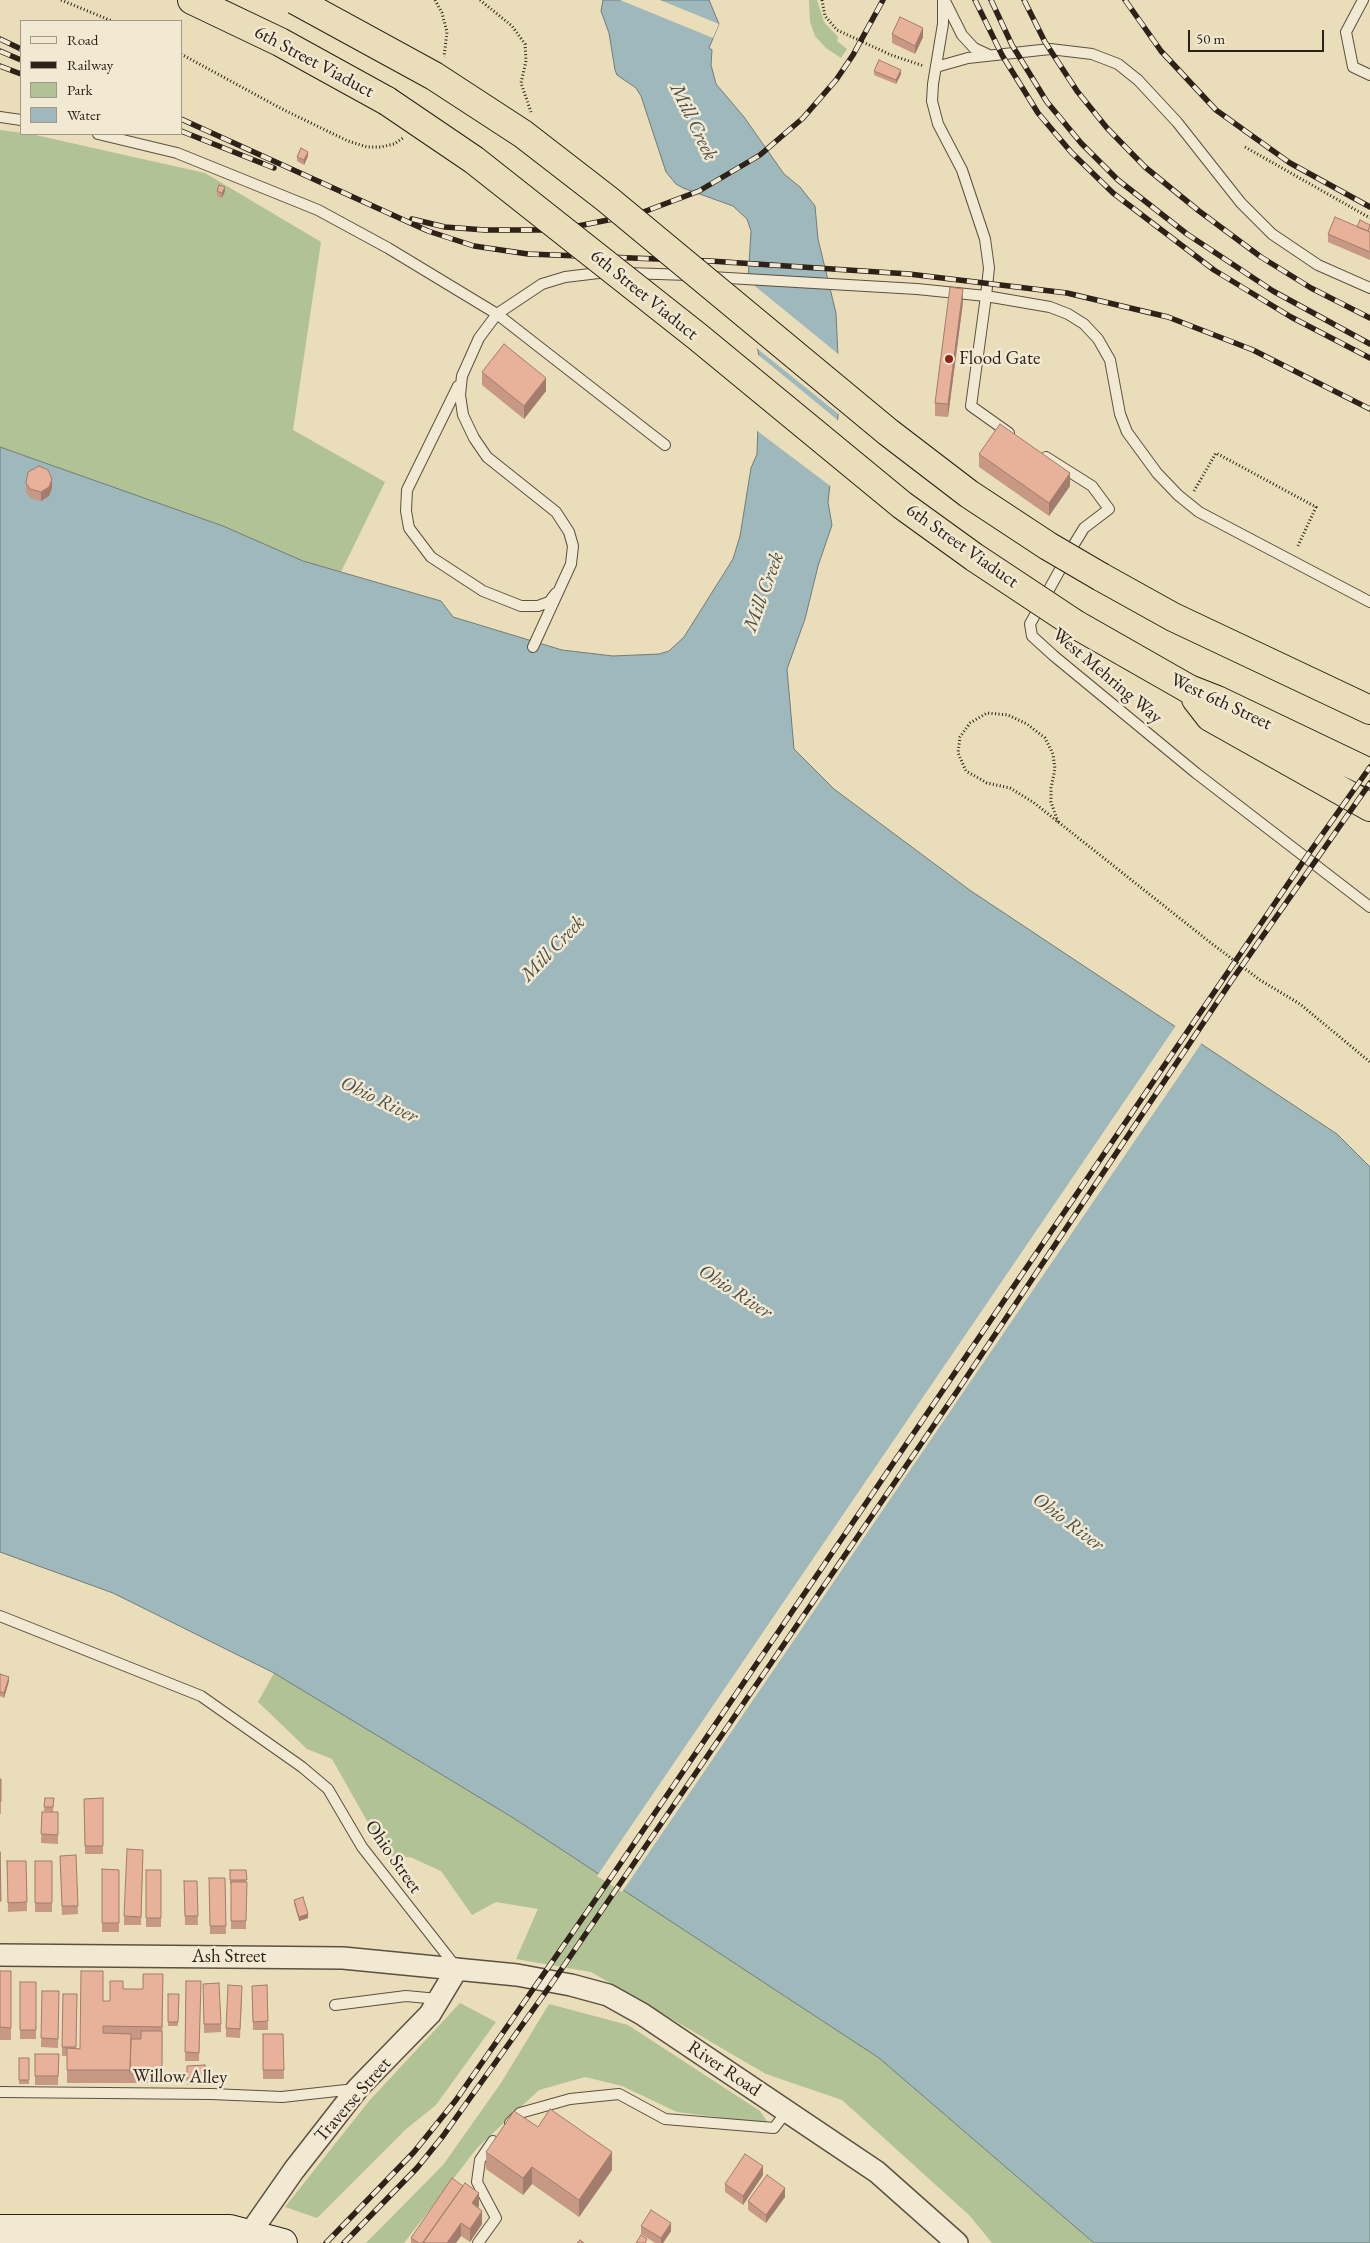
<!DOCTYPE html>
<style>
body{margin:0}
#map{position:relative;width:1370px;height:2243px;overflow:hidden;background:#eaddba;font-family:"EB Garamond",serif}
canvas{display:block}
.legend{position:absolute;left:20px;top:20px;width:162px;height:115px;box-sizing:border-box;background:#f1e9d2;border:1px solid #a39988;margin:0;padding:6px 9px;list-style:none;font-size:15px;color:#2d2118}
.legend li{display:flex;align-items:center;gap:10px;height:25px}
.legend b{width:25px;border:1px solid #a39988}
.scale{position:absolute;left:1188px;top:30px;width:136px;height:22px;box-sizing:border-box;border:2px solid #2d2118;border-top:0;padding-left:6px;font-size:15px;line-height:18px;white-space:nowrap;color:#2d2118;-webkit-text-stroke:4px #f1e9d2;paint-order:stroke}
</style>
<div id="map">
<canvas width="1370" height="2243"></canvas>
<ul class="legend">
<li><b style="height:6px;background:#f1e9d2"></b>Road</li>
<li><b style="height:6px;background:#2d2118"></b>Railway</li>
<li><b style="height:14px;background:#b1c294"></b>Park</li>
<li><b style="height:14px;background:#9eb8bc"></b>Water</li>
</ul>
<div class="scale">50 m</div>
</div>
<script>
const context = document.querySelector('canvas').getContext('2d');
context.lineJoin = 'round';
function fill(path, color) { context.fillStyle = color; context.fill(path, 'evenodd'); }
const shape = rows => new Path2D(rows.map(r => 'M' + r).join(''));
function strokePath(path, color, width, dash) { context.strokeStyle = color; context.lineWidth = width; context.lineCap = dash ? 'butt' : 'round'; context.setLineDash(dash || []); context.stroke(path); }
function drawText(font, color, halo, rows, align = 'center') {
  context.font = font + ' "EB Garamond",serif'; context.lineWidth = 5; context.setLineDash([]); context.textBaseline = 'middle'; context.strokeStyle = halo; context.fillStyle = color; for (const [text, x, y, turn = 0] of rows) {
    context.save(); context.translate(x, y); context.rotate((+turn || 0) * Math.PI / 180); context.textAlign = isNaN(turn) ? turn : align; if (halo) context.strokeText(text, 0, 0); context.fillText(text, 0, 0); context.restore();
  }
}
const green = shape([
 [809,0,817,0,824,22,838,37,837,41,847,49,841,58,826,48,815,36,810,22],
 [0,130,31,134,205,173,321,242,293,430,385,482,341,572,303,561,223,526,0,447],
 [274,1673,515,1819,879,2058,1094,2243,992,2243,970,2216,842,2100,766,2074,591,1972,516,1959,538,1909,496,1902,472,1915,441,1871,410,1857,388,1858,332,1759,307,1749,258,1702],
 [460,2003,496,2022,436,2105,405,2130,317,2218,285,2207,369,2101],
 [549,2004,628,2025,760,2111,769,2124,677,2112,622,2086,585,2077,539,2090,477,2148,404,2243,366,2243,443,2165,501,2083]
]);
const water = shape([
 [603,0,709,0,719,24,709,48,712,50,711,65,716,84,744,117,784,174,800,187,815,206,818,239,836,313,840,399,828,502,832,525,818,566,805,619,787,669,794,749,834,789,971,891,1337,1134,1370,1167,1370,2243,1094,2243,879,2058,515,1819,274,1673,113,1593,0,1552,0,447,223,526,303,561,441,601,453,617,562,650,613,656,659,654,669,651,684,637,733,559,740,536,751,468,757,454,760,361,747,297,751,231,747,219,733,206,683,188,676,184,666,172,641,96,636,88,617,75,615,70,609,33,601,11,603,0]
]);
const pier = shape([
 [620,0,660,0,719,24,713,38],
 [745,278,842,357,841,416,754,346,744,297],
 [756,353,840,422,833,488,756,430],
 [1177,1024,1203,1041,622,1892,597,1876]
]);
const path = shape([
 [61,0,112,21],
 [435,0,442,13,447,32,444,57],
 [480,0,512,26,525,44,526,61,521,83,531,112],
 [822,0,825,16,837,30,891,55,924,66],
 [181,54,282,109,348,141,367,147,381,147,394,144,403,138],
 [1245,147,1370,218],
 [1194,491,1216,453,1316,507,1297,548],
 [1058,822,1051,802,1051,788,1055,769,1053,754,1045,738,1027,724,1008,715,987,713,970,723,960,737,958,753,966,771,987,783,1010,788,1033,802,1211,943,1260,980,1300,1004,1370,1062]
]);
const service = shape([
 [943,0,943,24,933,84,932,101,938,124,962,170,985,239,989,268,986,296,1050,307,1068,314,1084,324,1098,339,1110,360,1120,414,1127,432,1157,473,1178,495,1199,512,1370,602],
 [1363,0,1346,32,1353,67,1370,75],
 [946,3,962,35,974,48,989,55],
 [936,67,968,58,1050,49,1092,54,1118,64,1138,80,1177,122,1241,203,1272,234,1318,265,1370,288],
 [0,117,21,120],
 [98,134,177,153,318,210,388,248,497,314,479,338,462,376,460,395,463,415,474,438,487,457,556,512,569,532,573,546,571,564,533,647],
 [607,272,565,277,542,284,497,314,665,445],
 [627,273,689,275],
 [711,277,917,289,986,296,971,406,1009,433],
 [458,386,407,490,406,511,409,528,431,557,483,591,521,606,538,606,549,602,556,593],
 [1046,457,1092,486,1109,509,1084,528,1073,546,1030,624,1032,636,1054,656,1196,773,1370,907],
 [0,1616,201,1696,302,1767,328,1789,362,1847,456,1967],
 [335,2005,406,1996,438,1999],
 [0,2092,211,2094,282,2097,355,2089],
 [510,2123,520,2113,570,2099,619,2094,665,2119,774,2128,787,2111],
 [478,2243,496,2218,477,2182,480,2160,493,2141]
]);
const minor = shape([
 [0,1955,343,1958,517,1975,571,1985,608,1995,642,2014,877,2172,957,2243],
 [250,2233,294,2170,358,2088,430,2014,457,1969]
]);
const secondary = shape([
 [0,2229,230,2229,283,2243]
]);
const motorway = shape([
 [192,0,280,42,387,101],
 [1101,577,1173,617,1370,710],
 [1075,624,1189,689,1217,700,1370,773],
 [1196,699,1210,717,1370,807]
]);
const rail = shape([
 [975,0,1002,55,1038,113,1071,152,1113,193,1214,270,1291,317,1370,358],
 [991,0,1012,45,1047,102,1081,143,1118,180,1187,234,1273,291,1370,344],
 [1024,0,1045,42,1077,91,1107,128,1145,167,1199,211,1261,257,1311,288,1370,318],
 [1125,0,1161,51,1216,110,1290,163,1370,207],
 [0,39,21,49],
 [0,51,21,60],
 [0,66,21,74],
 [181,119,428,231,474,246,528,254,710,261,909,274,1067,293,1168,317,1253,350,1370,409],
 [181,131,274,168],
 [412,219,445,227,485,230,558,230,638,214,699,191,760,155,803,118,836,80,853,55,883,0],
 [326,2243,414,2152,456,2100,614,1873,1307,856,1370,767],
 [344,2243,417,2168,443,2136,550,1986,958,1390,1232,980,1370,783]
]);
const motorwayBridge = shape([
 [295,0,434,76,523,134,607,199,888,432,969,494,1048,546,1101,577],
 [387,101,474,160,698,337,902,505,974,557,1075,624]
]);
const wall = shape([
 [892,34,923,37,915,54,892,43],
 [874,71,901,74,896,84,874,75],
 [308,156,304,165,297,161,297,157],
 [217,191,225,191,222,198,217,196],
 [1370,225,1369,232,1370,232,1370,260,1328,242,1328,234,1357,227],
 [963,302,948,417,935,416,935,403],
 [482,372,546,391,524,419,482,385],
 [979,454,1070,486,1049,516,979,467],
 [26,483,52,488,49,496,41,501,30,498,26,492],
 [0,1674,9,1681,4,1698,0,1696],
 [0,1779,1,1779,1,1814,0,1814],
 [45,1798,54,1798,53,1812,44,1811],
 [103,1798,103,1854,85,1854,84,1799],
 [42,1812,58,1812,58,1844,41,1843],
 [76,1855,78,1914,62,1915,60,1856],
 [143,1859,141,1925,124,1925,124,1916],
 [7,1861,26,1861,27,1911,8,1912],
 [35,1861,52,1861,52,1912,35,1912],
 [102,1869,119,1870,119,1932,102,1932],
 [146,1870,161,1870,161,1927,146,1927],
 [230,1870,246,1870,246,1929,231,1929,231,1884,230,1884],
 [209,1878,225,1878,226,1934,210,1934],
 [184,1881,197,1881,198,1925,185,1925],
 [294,1900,308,1918,299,1921,294,1904],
 [0,1971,11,1971,11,2040,0,2040],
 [163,1974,162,2083,67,2083,67,2056,62,2056,63,1994,77,1994,76,2048,80,2049,103,2001,110,2001,143,1989],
 [186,1981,201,1981,199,2061,185,2061],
 [20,1982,36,1982,36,2039,20,2039],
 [267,1985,268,2030,253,2030,252,1986],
 [42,1991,59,1991,58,2048,41,2047],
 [203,1993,221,2024,221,2032,204,2033],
 [168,1994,179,1994,178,2026,168,2026],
 [242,1995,240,2038,226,2037,226,2028],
 [263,2034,283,2034,284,2079,263,2079],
 [35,2054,59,2054,58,2085,35,2085],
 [19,2058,29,2058,29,2084,19,2084],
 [205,2065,206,2085,187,2085,187,2066],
 [538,2127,612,2170,579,2217,532,2184,523,2195,486,2169,486,2152],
 [763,2175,743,2205,725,2192,725,2184],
 [785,2197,766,2223,748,2210,748,2201],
 [479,2206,478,2208,482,2224,470,2242,461,2236,456,2243,411,2243,411,2238],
 [641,2226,671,2231,663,2243,655,2243,641,2234]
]);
const shadedWall = shape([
 [923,28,923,37,915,54,915,46],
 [901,70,901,74,896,84,896,80],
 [308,152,308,156,304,165,304,160],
 [225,187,225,191,222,198,222,193],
 [963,289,963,302,948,417,948,404],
 [546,378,546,391,524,419,524,406],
 [1070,473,1070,486,1049,516,1049,503],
 [52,479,52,488,49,496,41,501,41,492],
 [9,1677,9,1681,4,1698,4,1693],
 [308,1914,308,1918,299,1921,299,1917],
 [612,2152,612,2170,579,2217,579,2200],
 [763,2166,763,2175,743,2205,743,2196],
 [532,2167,532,2184,523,2195,523,2178],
 [785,2188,785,2197,766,2223,766,2215],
 [479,2193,479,2206,472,2216,472,2203],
 [482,2211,482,2224,470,2242,470,2229],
 [461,2223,461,2236,456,2243,447,2243],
 [671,2223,671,2231,663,2243,661,2243,661,2238]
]);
const building = shape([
 [900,17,923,28,915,46,892,34,900,17],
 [879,60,901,70,896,80,874,71,879,60],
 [301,148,308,152,304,160,297,157,301,148],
 [219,185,225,187,222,193,217,191,219,185],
 [1335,217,1370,232,1370,252,1328,234,1335,217],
 [1360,220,1370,225,1368,231,1357,227,1360,220],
 [950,287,963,289,948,404,935,403,950,287],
 [504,344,546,378,524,406,482,372,504,344],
 [1000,424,1070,473,1049,503,979,454,1000,424],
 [39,466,48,470,52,479,49,487,41,492,30,489,26,483,28,472,39,466],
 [0,1674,9,1677,4,1693,0,1692,0,1674],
 [0,1779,1,1779,1,1801,0,1801,0,1779],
 [45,1798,54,1798,53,1807,44,1807,45,1798],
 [103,1798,103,1846,85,1846,84,1799,103,1798],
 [42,1812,58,1812,58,1835,41,1834,42,1812],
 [127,1849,143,1850,141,1917,124,1916,127,1849],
 [0,1852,1,1901,0,1901,0,1852],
 [76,1855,78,1906,62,1906,60,1856,76,1855],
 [7,1861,26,1861,27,1902,8,1903,7,1861],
 [35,1861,52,1861,52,1903,35,1903,35,1861],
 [102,1869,119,1870,119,1923,102,1923,102,1869],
 [146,1870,161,1870,161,1918,146,1918,146,1870],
 [230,1870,246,1870,247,1880,230,1880,230,1870],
 [209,1878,225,1878,226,1926,210,1926,209,1878],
 [184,1881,197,1881,198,1916,185,1916,184,1881],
 [231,1882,247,1882,246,1921,231,1921,231,1882],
 [303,1897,308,1914,299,1917,294,1900,303,1897],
 [0,1971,11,1971,11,2028,0,2027,0,1971],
 [81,1971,103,1971,103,2001,110,2001,110,1981,123,1981,123,1989,143,1989,143,1974,163,1974,162,2027,103,2026,103,2033,131,2034,130,2070,67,2070,67,2048,80,2049,81,1971],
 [186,1981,201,1981,199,2053,185,2052,186,1981],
 [20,1982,36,1982,36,2030,20,2030,20,1982],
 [219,1983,221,2024,204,2024,203,1984,219,1983],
 [228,1985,242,1986,240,2029,226,2028,228,1985],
 [267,1985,268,2021,253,2022,252,1986,267,1985],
 [42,1991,59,1991,58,2039,41,2038,42,1991],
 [63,1994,77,1994,76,2047,62,2047,63,1994],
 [168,1994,179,1994,178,2022,168,2022,168,1994],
 [141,2031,162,2031,162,2074,130,2074,131,2039,141,2039,141,2031],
 [263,2034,283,2034,284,2070,263,2070,263,2034],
 [35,2054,59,2054,58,2076,35,2076,35,2054],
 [19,2058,29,2058,29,2080,19,2080,19,2058],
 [205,2065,206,2081,187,2081,187,2066,205,2065],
 [550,2109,612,2152,579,2200,532,2167,523,2178,486,2152,514,2111,538,2127,550,2109],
 [745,2154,763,2166,743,2196,725,2184,745,2154],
 [767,2175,785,2188,766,2215,748,2201,767,2175],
 [452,2178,463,2186,423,2243,419,2243,411,2238,452,2178],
 [465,2183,479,2193,472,2203,482,2211,470,2229,461,2223,447,2243,425,2243,423,2242,465,2183],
 [651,2210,671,2223,661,2238,641,2226,651,2210],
 [641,2235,647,2239,645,2243,636,2243,641,2235],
 [580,2240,584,2243,577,2243,580,2240]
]);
const markers = [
 [949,359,5,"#8f2418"]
];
const streetNames = [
 ["6th Street Viaduct",314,62,28],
 ["6th Street Viaduct",644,295,39],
 ["6th Street Viaduct",962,546,35],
 ["West Mehring Way",1107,676,40],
 ["West 6th Street",1221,702,25],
 ["Ohio Street",393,1857,55],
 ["Ash Street",229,1957],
 ["River Road",724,2069,34],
 ["Willow Alley",180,2077,1],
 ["Traverse Street",353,2100,-49]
];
const poiNames = [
 ["Flood Gate",959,359]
];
const waterNames = [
 ["Mill Creek",693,122,64],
 ["Mill Creek",764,592,-70],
 ["Mill Creek",553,949,-46],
 ["Ohio River",379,1100,26],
 ["Ohio River",735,1292,33],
 ["Ohio River",1068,1522,37]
];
fill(green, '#b1c294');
fill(water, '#9eb8bc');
strokePath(water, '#717c7a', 1);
fill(pier, '#eaddba');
strokePath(service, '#5c5040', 12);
strokePath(minor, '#5c5040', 24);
strokePath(secondary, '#2d2118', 30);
strokePath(motorway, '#2d2118', 30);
strokePath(path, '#2d2118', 3, [1, 2.5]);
strokePath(service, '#f1e9d2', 10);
strokePath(minor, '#f1e9d2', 21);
strokePath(secondary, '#f1e9d2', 28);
strokePath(motorway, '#eaddba', 28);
strokePath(rail, '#2d2118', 5.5);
strokePath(rail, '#f1e9d2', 4, [11]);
strokePath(motorwayBridge, '#2d2118', 30, []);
strokePath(motorwayBridge, '#eaddba', 28);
fill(wall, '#c79884');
fill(shadedWall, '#a27c6c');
fill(building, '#e7b19a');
strokePath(building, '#a27c6c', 1);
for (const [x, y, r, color] of markers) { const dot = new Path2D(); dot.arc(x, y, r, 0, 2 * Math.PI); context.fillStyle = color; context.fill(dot); strokePath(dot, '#f1e9d2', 2); }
drawText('19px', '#2d2118', '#f1e9d2', streetNames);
drawText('19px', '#2d2118', '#f1e9d2', poiNames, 'left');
drawText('italic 20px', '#4f4e49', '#f1e9d2', waterNames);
</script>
